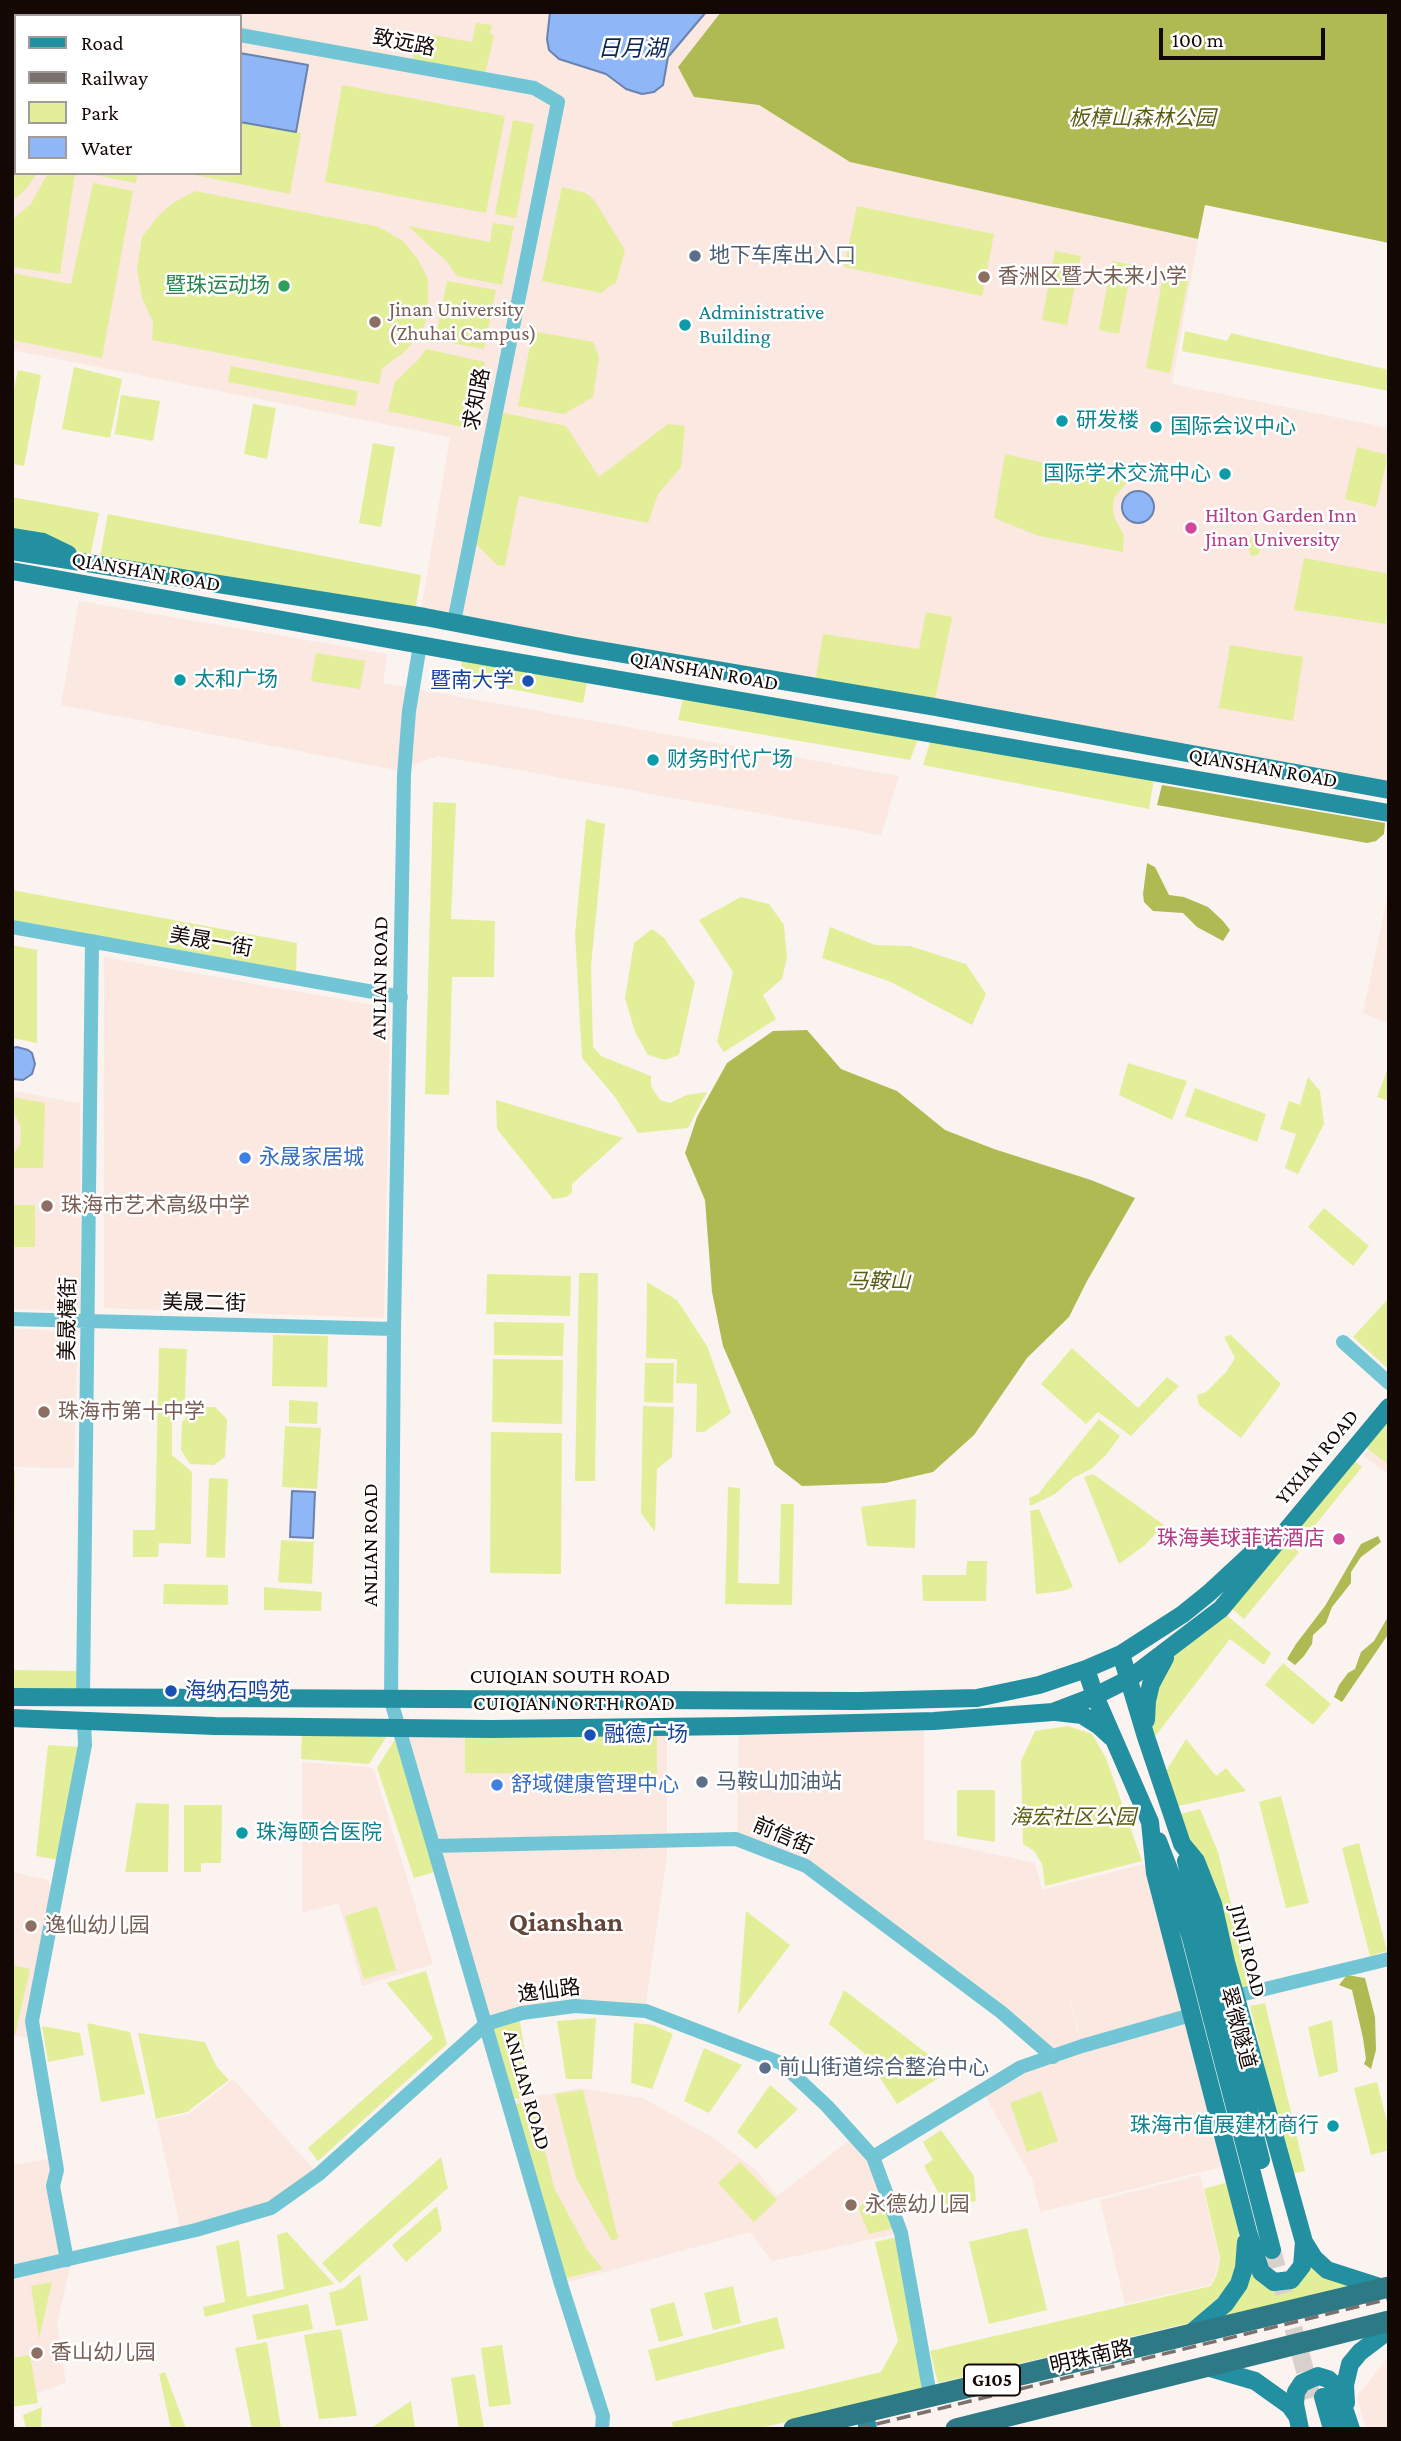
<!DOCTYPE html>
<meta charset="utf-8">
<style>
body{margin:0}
#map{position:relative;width:1401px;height:2441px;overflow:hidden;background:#fbf3f0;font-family:"Crimson Pro",serif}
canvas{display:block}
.frame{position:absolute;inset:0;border:14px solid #140805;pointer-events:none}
.legend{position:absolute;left:14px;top:14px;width:228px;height:161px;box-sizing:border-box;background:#fff;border:2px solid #a19c9b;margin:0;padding:9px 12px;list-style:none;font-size:21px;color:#140805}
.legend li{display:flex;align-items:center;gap:14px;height:35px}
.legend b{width:35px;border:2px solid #a19c9b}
.scale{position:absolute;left:1159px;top:28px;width:166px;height:32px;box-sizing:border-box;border:4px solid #140805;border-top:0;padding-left:9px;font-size:21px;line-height:24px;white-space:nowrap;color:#140805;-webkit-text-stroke:5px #fff;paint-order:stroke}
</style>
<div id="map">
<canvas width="1401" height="2441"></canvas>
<div class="frame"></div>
<ul class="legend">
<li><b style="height:9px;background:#2390a1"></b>Road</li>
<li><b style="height:9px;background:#7a706d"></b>Railway</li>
<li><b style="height:19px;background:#e3ee99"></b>Park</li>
<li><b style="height:19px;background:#8fb6f7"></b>Water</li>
</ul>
<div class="scale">100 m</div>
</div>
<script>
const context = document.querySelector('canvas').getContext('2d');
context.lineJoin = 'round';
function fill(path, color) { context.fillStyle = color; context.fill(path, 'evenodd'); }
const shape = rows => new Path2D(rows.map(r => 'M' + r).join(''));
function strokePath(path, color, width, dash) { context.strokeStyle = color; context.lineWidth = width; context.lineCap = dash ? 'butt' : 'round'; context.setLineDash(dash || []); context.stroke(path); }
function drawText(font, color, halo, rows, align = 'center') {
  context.font = font + ' "Crimson Pro","Noto Sans SC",serif'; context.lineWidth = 5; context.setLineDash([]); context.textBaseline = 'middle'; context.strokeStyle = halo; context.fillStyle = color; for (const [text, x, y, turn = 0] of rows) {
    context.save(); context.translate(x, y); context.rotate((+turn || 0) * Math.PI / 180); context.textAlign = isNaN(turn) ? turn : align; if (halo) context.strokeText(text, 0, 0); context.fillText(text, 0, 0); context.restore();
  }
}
const built = shape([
 [12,12,721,12,678,67,694,97,758,105,851,162,1198,239,1172,384,1389,428,1389,790,420,616,450,437,12,350],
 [16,16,240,16,240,173,16,173],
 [79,601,387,654,383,683,899,776,881,835,439,756,396,770,61,705],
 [1389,889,1389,1024,1363,1013],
 [104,957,390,1008,384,1318,104,1308],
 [12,1091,80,1103,81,1311,12,1309],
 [12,1328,55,1331,63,1337,77,1357,74,1468,12,1467],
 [1389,1426,1389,1474,1363,1456],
 [924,1723,924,1839,1035,1863,1042,1890,1152,1862,1189,2015,1082,2045,1063,1972,1081,2046,1053,2056,806,1864,737,1838,739,1727],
 [398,1727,667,1728,667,1839,435,1845],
 [302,1762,369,1767,374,1770,433,1964,362,1986,339,1903,302,1913],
 [667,1841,667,1856,645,2010,575,2005,487,2023,435,1847],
 [12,1872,48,1880,56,1898,33,2039,12,2035],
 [1190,2016,1229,2165,1040,2212,1032,2178,982,2091,1022,2068],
 [233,2079,316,2172,270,2207,181,2231,157,2120,189,2114],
 [581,2088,643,2098,710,2136,756,2170,777,2196,854,2137,873,2157,901,2233,772,2261,750,2232,561,2284,510,2101],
 [54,2158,64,2257,12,2269,12,2165],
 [1200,2175,1219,2258,1216,2274,1210,2285,1125,2304,1100,2200],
 [71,2262,57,2324,66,2382,12,2403,12,2274],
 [1389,2356,1389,2429,1366,2429,1357,2397]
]);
const green = shape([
 [476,23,492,25,490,33,494,36,485,74,413,61,415,48,429,50,433,35,472,42],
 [342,85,505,116,486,213,325,182],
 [12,86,16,88,16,173,37,173,26,189,12,201],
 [513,120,534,124,516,218,495,214],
 [240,122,301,133,290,194,195,175,240,173],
 [48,173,75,173,60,274,12,267,12,220,31,204],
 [85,173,138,173,136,183],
 [93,183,133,191,102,358,12,340,12,273,71,284],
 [562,187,586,193,594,200,625,250,616,283,608,287,602,293,542,281],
 [195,191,379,227,403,241,417,258,428,279,428,311,424,326,414,341,403,353,382,368,379,384,152,340,153,322,142,298,137,269,142,237,159,215,173,203],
 [857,206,994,234,982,296,844,267],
 [493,223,514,226,502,285,457,276,446,261,408,226,490,242],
 [1055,251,1081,256,1067,325,1042,320],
 [1112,261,1132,265,1119,334,1099,330],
 [1164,270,1189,275,1170,373,1146,368],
 [447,281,496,290,484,349,435,340],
 [533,331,593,342,599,357,593,397,564,414,518,406],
 [1185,331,1227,341,1231,333,1389,370,1389,391,1182,351],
 [426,349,485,362,472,429,388,411,395,382,418,360],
 [231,366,358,391,355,406,228,382],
 [74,367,122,379,110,438,62,429],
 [18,370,41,375,24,466,12,464,12,398],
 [121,395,160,401,153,441,115,434],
 [253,404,276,408,267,459,244,454],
 [500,412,566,426,599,477,668,424,685,426,681,467,658,494,648,523,519,496,505,566,497,565,476,544],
 [373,443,395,447,381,527,359,523],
 [1357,447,1388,455,1376,507,1345,499],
 [1005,454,1127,482,1114,498,1113,509,1115,519,1124,535,1123,552,1039,536,994,518],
 [12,497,99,513,90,557,49,537,12,530],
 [108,514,421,575,415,612,99,562],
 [1256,536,1260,537,1261,548,1258,555,1251,556,1247,545,1252,537],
 [1304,558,1389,574,1389,610,1386,624,1294,610],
 [926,612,952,617,934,704,815,683,823,634,919,649],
 [1230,645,1303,657,1293,721,1219,708],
 [316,653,365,661,360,689,311,681],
 [462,660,587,683,583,703,459,679],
 [684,695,918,739,910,760,678,720],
 [931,739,1154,778,1149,809,923,765],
 [433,802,456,803,451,919,495,921,494,977,452,977,449,1095,425,1094],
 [586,819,605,824,591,966,593,1047,601,1056,651,1076,651,1086,660,1100,670,1103,687,1095,707,1092,688,1128,638,1133,615,1097,582,1058,575,934],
 [12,890,297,943,296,971,12,920],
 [741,897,769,904,784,925,787,958,782,979,763,995,776,1019,724,1052,717,1042,733,972,699,920],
 [830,927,875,945,910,946,966,964,986,994,972,1025,891,982,822,958],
 [652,929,664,938,695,982,679,1055,665,1060,648,1055,635,1032,625,998,634,943],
 [12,945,37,950,37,1043,12,1038],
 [1128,1063,1187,1081,1172,1120,1119,1095],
 [1387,1070,1389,1070,1389,1101,1377,1097],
 [1308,1077,1320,1091,1324,1124,1298,1174,1285,1168,1296,1134,1280,1129,1289,1101,1300,1105],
 [1195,1088,1266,1114,1257,1142,1185,1116],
 [12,1097,45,1103,43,1168,12,1168,12,1155,20,1145,21,1127,12,1109],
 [496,1100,623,1138,572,1184,572,1193,566,1197,553,1199,497,1129],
 [12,1205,35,1205,35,1247,12,1247],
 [1324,1208,1369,1246,1353,1266,1308,1227],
 [579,1273,598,1273,595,1481,575,1481],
 [487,1274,571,1276,570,1316,486,1314],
 [647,1282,677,1300,707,1346,731,1413,704,1432,696,1432,697,1384,676,1383,677,1359,646,1358],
 [1389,1298,1389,1364,1386,1367,1353,1337],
 [494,1322,564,1323,563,1356,494,1355],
 [273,1335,328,1336,327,1387,272,1386],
 [1231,1335,1281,1384,1241,1438,1199,1405,1197,1395,1206,1392,1227,1371,1235,1358,1224,1337],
 [159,1348,187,1349,185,1398,172,1413,172,1455,192,1472,191,1544,159,1543,158,1557,133,1557,133,1530,155,1530],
 [1072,1348,1138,1408,1167,1377,1179,1386,1131,1436,1098,1412,1086,1424,1041,1384],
 [493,1359,563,1360,562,1424,492,1422],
 [645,1363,674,1363,673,1403,644,1402],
 [289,1400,318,1402,317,1424,289,1423],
 [643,1406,674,1407,672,1457,657,1469,655,1532,641,1513],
 [195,1407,215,1407,227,1419,225,1457,214,1465,190,1464,181,1450,182,1422],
 [1389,1416,1389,1465,1364,1446],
 [1099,1419,1120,1436,1106,1455,1091,1469,1073,1478,1055,1494,1030,1506,1029,1498,1038,1494],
 [285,1426,321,1428,317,1489,282,1487],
 [491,1432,562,1433,561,1574,490,1573],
 [1350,1457,1362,1467,1308,1534,1295,1524],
 [12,1471,15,1471,14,1562,12,1562],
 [1093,1474,1164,1525,1145,1545,1119,1564,1084,1477],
 [209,1478,228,1479,225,1558,206,1557],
 [728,1487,740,1488,738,1583,779,1584,781,1504,794,1504,792,1605,725,1604],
 [916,1499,915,1548,867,1546,861,1507],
 [1039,1509,1073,1587,1063,1591,1036,1594,1030,1511],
 [281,1540,314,1542,312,1584,278,1582],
 [1284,1540,1299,1552,1244,1619,1229,1606],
 [967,1561,987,1561,986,1601,923,1601,922,1575,966,1575],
 [164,1584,228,1585,228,1605,163,1604],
 [264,1587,322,1592,321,1611,264,1610],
 [1223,1612,1271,1653,1264,1665,1230,1639,1150,1743,1149,1701,1161,1667],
 [1283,1663,1331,1704,1313,1725,1265,1685],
 [12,1670,76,1671,76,1691,12,1691],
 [1068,1726,1092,1734,1106,1758,1142,1861,1045,1886,1042,1864,1034,1851,1023,1844,1021,1761,1035,1731],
 [302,1730,390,1731,369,1764,301,1759],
 [465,1733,657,1733,657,1774,465,1773],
 [397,1736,438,1871,414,1878,377,1768],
 [1186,1739,1216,1776,1226,1768,1246,1791,1174,1807,1163,1776],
 [48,1745,81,1747,59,1860,36,1856],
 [957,1790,995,1790,995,1842,957,1836],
 [1281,1796,1309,1903,1286,1908,1259,1802],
 [136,1803,169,1804,168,1872,125,1872],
 [184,1805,222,1805,221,1863,201,1863,201,1872,184,1872],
 [1200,1809,1218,1852,1252,1986,1238,1989,1176,1815],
 [1359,1843,1387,1951,1370,1956,1342,1848],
 [377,1906,396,1970,364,1979,345,1916],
 [746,1911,790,1945,738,2014],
 [12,1965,30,1969,15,2035,12,2035],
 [426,1971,447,2044,318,2161,308,2148,433,2038,386,1983],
 [844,1990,950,2071,897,2104,864,2053,829,2024],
 [1265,2003,1305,2171,1290,2174,1250,2006],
 [519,2016,532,2096,510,2100,488,2025],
 [596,2018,592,2079,566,2079,557,2021],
 [1332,2020,1338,2072,1319,2077,1308,2027],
 [87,2023,130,2032,145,2094,101,2102],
 [634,2023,653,2025,673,2034,652,2089,631,2083],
 [42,2026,80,2033,84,2055,48,2062],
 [138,2033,205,2042,216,2066,229,2080,187,2112,156,2119],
 [704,2048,742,2065,709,2113,684,2101],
 [1377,2082,1389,2129,1389,2150,1371,2155,1354,2088],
 [770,2085,798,2109,756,2149,737,2132],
 [583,2090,618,2238,612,2241,576,2178,555,2094],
 [1041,2091,1058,2141,1027,2152,1010,2103],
 [533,2100,554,2188,588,2251,603,2269,563,2279,513,2105],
 [941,2130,974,2176,976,2201,946,2207,924,2166,933,2160,923,2142],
 [441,2157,448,2188,340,2283,322,2263],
 [740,2162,777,2200,754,2222,718,2183],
 [1228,2182,1239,2232,1235,2273,1221,2295,1189,2323,938,2383,930,2351,1211,2286,1217,2274,1220,2258,1204,2189],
 [879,2196,894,2228,869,2234,858,2207],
 [437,2206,442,2230,406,2262,392,2245],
 [1027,2228,1047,2310,989,2324,969,2242],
 [287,2232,334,2284,205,2317,203,2307,225,2302,216,2246,239,2240,247,2297,284,2289,277,2235],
 [897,2237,924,2390,756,2429,673,2429,672,2422,881,2372,898,2341,875,2242],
 [1305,2264,1374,2288,1202,2328,1247,2266,1268,2283],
 [360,2274,368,2320,336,2326,329,2293,344,2288],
 [52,2282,39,2339,31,2286],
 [733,2286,741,2323,713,2330,704,2293],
 [674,2302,683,2336,659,2342,650,2309],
 [308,2304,313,2329,257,2340,252,2315],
 [777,2317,785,2348,656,2381,648,2350],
 [341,2329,357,2416,319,2419,304,2335],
 [267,2342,281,2428,252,2429,235,2348],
 [502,2345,511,2404,489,2407,481,2348],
 [30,2355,38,2403,12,2407,12,2358],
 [165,2372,186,2429,171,2429,159,2374],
 [475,2374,484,2429,459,2429,451,2378],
 [411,2401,415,2429,353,2429,371,2428],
 [42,2407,41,2429,26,2429,23,2415]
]);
const forest = shape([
 [721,12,1389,12,1389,243,1205,205,1198,239,850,162,759,105,694,97,678,67],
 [1162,785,1385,823,1384,834,1376,841,1367,843,1157,805],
 [1147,863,1155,867,1169,895,1184,897,1208,907,1223,921,1230,930,1223,941,1197,927,1183,913,1153,911,1144,902,1143,894],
 [807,1030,841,1069,897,1091,945,1130,994,1149,1091,1180,1135,1198,1087,1281,1069,1317,1027,1358,974,1435,933,1472,885,1483,802,1486,775,1465,723,1346,712,1292,705,1200,685,1153,697,1117,727,1063,773,1031],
 [1378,1536,1381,1542,1361,1557,1351,1572,1351,1583,1332,1607,1326,1623,1313,1635,1312,1644,1304,1656,1295,1665,1287,1659,1296,1644,1325,1606,1361,1544],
 [1389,1615,1389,1633,1342,1702,1334,1697,1339,1685,1348,1673,1355,1669,1361,1652,1374,1641],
 [1347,1975,1365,1978,1375,2017,1376,2050,1371,2069,1364,2064,1366,2059,1363,2038,1352,1990,1339,1985]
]);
const water = shape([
 [550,12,706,12,668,57,663,85,654,92,642,94,626,89,606,74,559,59,549,50,547,39,550,12],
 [240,53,308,65,296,132,240,122,240,53],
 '1122 507a16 16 0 1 1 32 0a16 16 0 1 1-32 0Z',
 [17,1047,28,1050,32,1053,35,1064,32,1074,23,1080,12,1079,12,1048,17,1047],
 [292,1491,315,1492,313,1538,290,1537,292,1491]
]);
const majorTunnel = shape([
 [1272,2250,1313,2400]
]);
const minor = shape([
 [95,12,117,16],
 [240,35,534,88,558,102,454,622],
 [420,645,409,711,404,775,394,1329,391,1701,561,2284,603,2416,602,2429],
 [12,927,401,997],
 [12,1319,394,1329],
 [1343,1342,1389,1383],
 [83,1696,92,941],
 [434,1846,736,1839,806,1866,1001,2012,1053,2057],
 [1236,1996,1389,1959],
 [873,2157,1021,2067,1082,2046,1191,2015],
 [67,2260,53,2186,57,2170,32,2021,85,1745,84,1720],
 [12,2272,196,2230,271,2208,319,2174,486,2024,522,2013,575,2006,646,2011,781,2063,827,2106,873,2157,901,2233,930,2395]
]);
const major = shape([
 [12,537,43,542,68,554],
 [12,551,425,617,576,646,935,707,1389,790],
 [12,571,465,653,1389,813],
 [1121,1654,1146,1737,1182,1844,1196,1861,1213,1904,1226,1962,1304,2242,1314,2258,1327,2270,1383,2288],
 [1086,1669,1095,1696,1150,1822,1155,1873,1248,2232,1261,2272,1274,2282,1291,2280,1302,2266,1304,2242],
 [12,1697,859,1701,977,1698,1039,1685,1086,1669,1121,1654,1183,1614,1209,1593,1264,1542],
 [1056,1712,1082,1715,1098,1725,1111,1737],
 [12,1718,215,1726,491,1729,738,1726,934,1721,1053,1712,1095,1696,1129,1679,1221,1609,1389,1407],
 [1146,1720,1147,1701,1151,1684,1165,1658],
 [1158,1841,1170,1872,1191,1938,1272,2250],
 [1186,1861,1261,2160],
 [1191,2333,1225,2304,1239,2284,1244,2268,1246,2242],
 [1207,2367,1255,2381,1290,2406,1297,2416],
 [1323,2397,1332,2429],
 [1346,2403,1345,2385,1350,2364,1360,2352,1389,2330],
 [864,2411,868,2429],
 [1300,2429,1295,2404,1296,2392,1302,2383,1318,2376,1328,2379,1337,2387,1351,2429]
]);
const highway = shape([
 [794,2429,1389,2287],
 [956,2429,1389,2321]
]);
const rail = shape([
 [856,2429,1389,2299]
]);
const markers = [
 [695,256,7,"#5c6f8a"],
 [984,277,7,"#8d6e63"],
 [284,286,7,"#2e9e5b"],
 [375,322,7,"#8d6e63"],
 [685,325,7,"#0f9aa8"],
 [1062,421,7,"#0f9aa8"],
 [1156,427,7,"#0f9aa8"],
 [1225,474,7,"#0f9aa8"],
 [1191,528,7,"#d1479c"],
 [180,680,7,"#0f9aa8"],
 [528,681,7,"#1a4fb4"],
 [653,760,7,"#0f9aa8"],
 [245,1158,7,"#3f7fe0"],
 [47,1206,7,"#8d6e63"],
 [44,1412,7,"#8d6e63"],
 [1339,1539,7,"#d1479c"],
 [171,1691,7,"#1a4fb4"],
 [590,1735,7,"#1a4fb4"],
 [702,1782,7,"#5c6f8a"],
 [497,1785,7,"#3f7fe0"],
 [242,1833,7,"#0f9aa8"],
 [31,1926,7,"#8d6e63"],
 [765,2068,7,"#5c6f8a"],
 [1333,2126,7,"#0f9aa8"],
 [851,2205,7,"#8d6e63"],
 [37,2353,7,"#8d6e63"]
];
const shields = [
 [992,2380,56]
];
const shieldNames = [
 ["G105",992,2380]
];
const streetNames = [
 ["致远路",404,43,11],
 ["求知路",477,399,-79],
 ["QIANSHAN ROAD",146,572,10],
 ["QIANSHAN ROAD",704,671,10],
 ["QIANSHAN ROAD",1263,768,10],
 ["美晟一街",211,942,10],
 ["ANLIAN ROAD",380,978,-89],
 ["美晟二街",204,1303,1],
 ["美晟橫街",68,1319,-89],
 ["YIXIAN ROAD",1317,1457,-50],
 ["ANLIAN ROAD",371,1545,-90],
 ["CUIQIAN SOUTH ROAD",570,1677],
 ["CUIQIAN NORTH ROAD",574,1704],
 ["前信街",783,1836,23],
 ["JINJI ROAD",1248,1951,76],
 ["逸仙路",549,1991,-7],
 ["翠微隧道",1238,2028,75],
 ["ANLIAN ROAD",527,2090,74],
 ["明珠南路",1091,2357,-13]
];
const parkNames = [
 ["板樟山森林公园",1142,119],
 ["马鞍山",879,1282],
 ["海宏社区公园",1073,1818]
];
const serviceNames = [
 ["地下车库出入口",709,256],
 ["马鞍山加油站",716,1782],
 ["前山街道综合整治中心",779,2068]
];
const educationNames = [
 ["香洲区暨大未来小学",998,277],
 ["Jinan University",389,310],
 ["(Zhuhai Campus)",389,334],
 ["珠海市艺术高级中学",61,1206],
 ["珠海市第十中学",58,1412],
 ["逸仙幼儿园",45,1926],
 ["永德幼儿园",865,2205],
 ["香山幼儿园",51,2353]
];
const leisureNames = [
 ["暨珠运动场",270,286]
];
const cultureNames = [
 ["Administrative",699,313],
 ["Building",699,337],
 ["研发楼",1076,421],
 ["国际会议中心",1170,427],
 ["国际学术交流中心",1211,474,"right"],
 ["太和广场",194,680],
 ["财务时代广场",667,760],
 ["珠海颐合医院",256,1833],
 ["珠海市值展建材商行",1319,2126,"right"]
];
const hotelNames = [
 ["Hilton Garden Inn",1205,516],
 ["Jinan University",1205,540],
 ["珠海美球菲诺酒店",1325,1539,"right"]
];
const transitNames = [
 ["暨南大学",514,681,"right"],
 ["海纳石鸣苑",185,1691],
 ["融德广场",604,1735]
];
const shopNames = [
 ["永晟家居城",259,1158],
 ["舒域健康管理中心",511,1785]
];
const waterNames = [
 ["日月湖",632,49]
];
const districtNames = [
 ["Qianshan",566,1922]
];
fill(built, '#fae8e1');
fill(green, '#e3ee99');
fill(forest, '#afba53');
fill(water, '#8fb6f7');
strokePath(water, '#6a82ae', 2);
strokePath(majorTunnel, '#d8d0cd', 18, [18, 9]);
strokePath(minor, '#71c5d4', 14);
strokePath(major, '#2390a1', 18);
strokePath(highway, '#2e7986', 21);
strokePath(rail, '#7a706d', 3.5, [14, 7]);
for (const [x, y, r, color] of markers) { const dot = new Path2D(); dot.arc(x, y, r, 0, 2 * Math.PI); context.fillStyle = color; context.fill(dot); strokePath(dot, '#fff', 2.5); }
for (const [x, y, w] of shields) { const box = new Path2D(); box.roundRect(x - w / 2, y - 15.5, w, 31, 5); context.fillStyle = '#fff'; context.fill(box); strokePath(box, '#140805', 2); }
drawText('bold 19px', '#140805', null, shieldNames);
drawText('21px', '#140805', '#fff', streetNames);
drawText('italic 21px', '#575d12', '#fff', parkNames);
drawText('21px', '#4e5e75', '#fff', serviceNames, 'left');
drawText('21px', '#785e54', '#fff', educationNames, 'left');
drawText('21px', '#27864d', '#fff', leisureNames, 'right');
drawText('21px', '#0d838f', '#fff', cultureNames, 'left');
drawText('21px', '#b23c85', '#fff', hotelNames, 'left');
drawText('21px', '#164399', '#fff', transitNames, 'left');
drawText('21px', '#366cbe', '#fff', shopNames, 'left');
drawText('italic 23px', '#0a2758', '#fff', waterNames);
drawText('bold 28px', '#624439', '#fff', districtNames);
</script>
